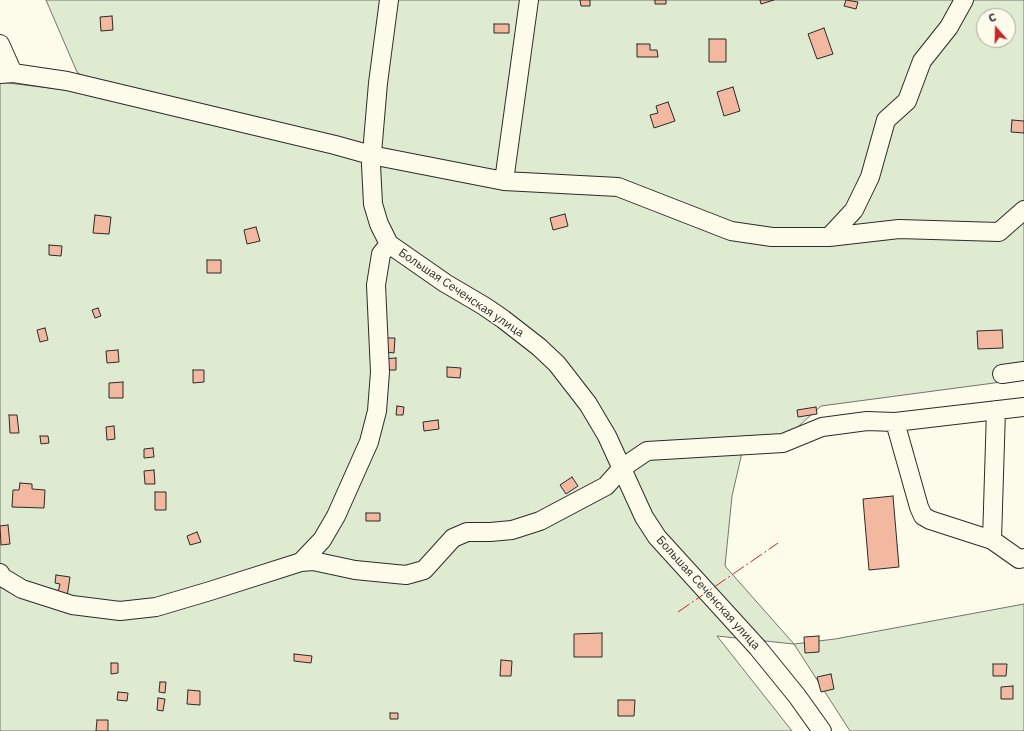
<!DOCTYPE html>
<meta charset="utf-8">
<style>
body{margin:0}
#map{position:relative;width:1024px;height:731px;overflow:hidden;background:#fdfbea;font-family:"IBM Plex Sans",sans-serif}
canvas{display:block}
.north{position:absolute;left:976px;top:8px;width:40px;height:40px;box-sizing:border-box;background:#fdfbea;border:1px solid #a9a89e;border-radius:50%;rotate:340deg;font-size:11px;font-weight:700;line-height:16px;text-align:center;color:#2b2b2b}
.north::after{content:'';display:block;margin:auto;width:14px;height:18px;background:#c62828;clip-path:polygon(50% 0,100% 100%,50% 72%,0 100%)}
</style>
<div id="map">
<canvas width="1024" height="731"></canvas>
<div class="north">С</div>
</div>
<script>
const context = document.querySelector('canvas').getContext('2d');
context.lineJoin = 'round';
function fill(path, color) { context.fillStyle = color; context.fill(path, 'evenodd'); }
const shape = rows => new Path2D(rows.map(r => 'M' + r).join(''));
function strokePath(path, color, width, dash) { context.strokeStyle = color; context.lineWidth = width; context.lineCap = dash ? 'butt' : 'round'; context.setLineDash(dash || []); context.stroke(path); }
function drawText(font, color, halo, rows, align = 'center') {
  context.font = font + ' "IBM Plex Sans",sans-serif'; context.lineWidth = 3; context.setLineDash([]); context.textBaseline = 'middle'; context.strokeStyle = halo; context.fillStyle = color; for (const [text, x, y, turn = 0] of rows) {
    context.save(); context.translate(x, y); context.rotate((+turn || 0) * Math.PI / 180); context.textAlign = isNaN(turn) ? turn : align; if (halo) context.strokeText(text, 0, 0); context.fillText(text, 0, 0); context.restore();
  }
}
const green = shape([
 [46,0,1024,0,1024,379,821,406,791,433,744,444,732,496,725,566,794,644,835,639,1024,604,1024,731,850,731,794,644,717,636,792,731,0,731,0,82,107,95,77,72,46,0],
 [984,16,1008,16,1008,40,984,40,984,16]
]);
const building = shape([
 [580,0,590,0,590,6,581,6,580,0],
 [655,0,666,0,666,4,655,4,655,0],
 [760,0,774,0,761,4,760,0],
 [846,0,858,2,856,9,844,6,846,0],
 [112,16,113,30,101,31,100,17,112,16],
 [494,24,509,24,509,33,494,33,494,24],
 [824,28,833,54,817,59,808,34,824,28],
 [709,39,726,39,726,62,709,62,709,39],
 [637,44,650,44,650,50,657,50,658,57,637,57,637,44],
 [733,87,740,111,724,116,717,92,733,87],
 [668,102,675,121,654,128,650,115,658,113,656,106,668,102],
 [1012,120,1024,121,1024,133,1011,132,1012,120],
 [565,214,568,226,553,230,550,218,565,214],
 [95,215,111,217,109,234,93,233,95,215],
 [256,227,260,241,247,244,244,230,256,227],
 [49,245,62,246,61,256,49,255,49,245],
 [207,260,221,260,221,273,207,273,207,260],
 [98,308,101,316,95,318,92,310,98,308],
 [45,328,48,340,40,342,37,330,45,328],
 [1002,330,1003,348,978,349,977,331,1002,330],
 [387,338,395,338,394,353,386,352,387,338],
 [118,350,119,362,107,363,106,351,118,350],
 [396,358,396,370,382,370,382,359,396,358],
 [447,367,461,368,460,378,447,377,447,367],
 [193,370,204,370,204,382,193,383,193,370],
 [123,382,123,398,109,398,109,383,123,382],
 [397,406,404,407,403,415,396,415,397,406],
 [816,407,817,414,798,417,797,410,816,407],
 [9,415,17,415,19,433,10,433,9,415],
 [438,420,439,429,424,431,423,422,438,420],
 [114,426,115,439,107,440,106,427,114,426],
 [40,436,48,436,49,443,41,444,40,436],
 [153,448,154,457,144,458,144,449,153,448],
 [154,470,155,484,145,484,144,471,154,470],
 [572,477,578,486,566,494,560,485,572,477],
 [20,483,32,484,32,489,45,490,44,508,12,507,13,490,19,490,20,483],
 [155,492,166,492,166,510,155,510,155,492],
 [893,496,899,567,869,570,863,499,893,496],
 [366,513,380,513,380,521,366,521,366,513],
 [8,525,10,544,1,545,0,526,8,525],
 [197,532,201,542,190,545,187,536,197,532],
 [56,575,70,577,67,597,57,596,60,584,55,583,56,575],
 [602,633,602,657,574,657,574,634,602,633],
 [819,636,819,652,805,653,804,637,819,636],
 [294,654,312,656,311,663,294,661,294,654],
 [501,660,512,661,511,676,500,676,501,660],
 [111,663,118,663,118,673,111,674,111,663],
 [993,664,1007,664,1006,676,993,676,993,664],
 [831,674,834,689,821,692,817,677,831,674],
 [160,682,166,682,165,693,159,692,160,682],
 [1013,686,1013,699,1001,699,1001,687,1013,686],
 [188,690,200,691,200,705,187,704,188,690],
 [118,692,128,693,127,701,117,700,118,692],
 [158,698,165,699,163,711,157,710,158,698],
 [618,700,635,700,634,716,618,716,618,700],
 [390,713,398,713,398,719,390,719,390,713],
 [97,720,108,720,108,731,96,731,97,720]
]);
const minor = shape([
 [389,0,378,83,371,165,373,204,379,224,389,244,445,283,484,306,503,319,539,347,557,364,588,404,607,436,644,517,657,537,758,648,797,696,822,731],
 [0,44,13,73],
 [0,74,13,73,67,81,335,145,371,155,504,181,618,187,731,231,772,237,829,237,899,229,999,232,1024,210],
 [504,181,529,0],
 [829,237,854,210,870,177,886,120,907,101,922,61,949,27,964,0],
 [1002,374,1024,371],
 [996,410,992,540,1019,559,1024,558],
 [895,422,919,507,923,516,930,520,992,540],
 [301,562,322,540,336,516,369,442,377,411,380,372,376,285,381,254,389,244],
 [0,573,2,577,22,589,72,605,120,611,156,607,210,591,301,562,313,561,355,570,406,575,424,570,453,538,467,532,490,532,512,530,540,521,606,486,622,468,647,451,783,443,822,427,867,421,895,422,1024,407]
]);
const power = shape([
 [678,612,778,543]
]);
const streetNames = [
 ["Большая Сеченская улица",461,293,34],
 ["Большая Сеченская улица",708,593,48]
];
fill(green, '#deebd1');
strokePath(green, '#74746e', 1);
fill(building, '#f2b8a0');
strokePath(building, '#2b2b2b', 1);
strokePath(minor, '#2b2b2b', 20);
strokePath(minor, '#fdfbea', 18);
strokePath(power, '#c62828', 1, [14, 3, 2, 3]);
drawText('12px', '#2b2b2b', '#fdfbea', streetNames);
</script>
